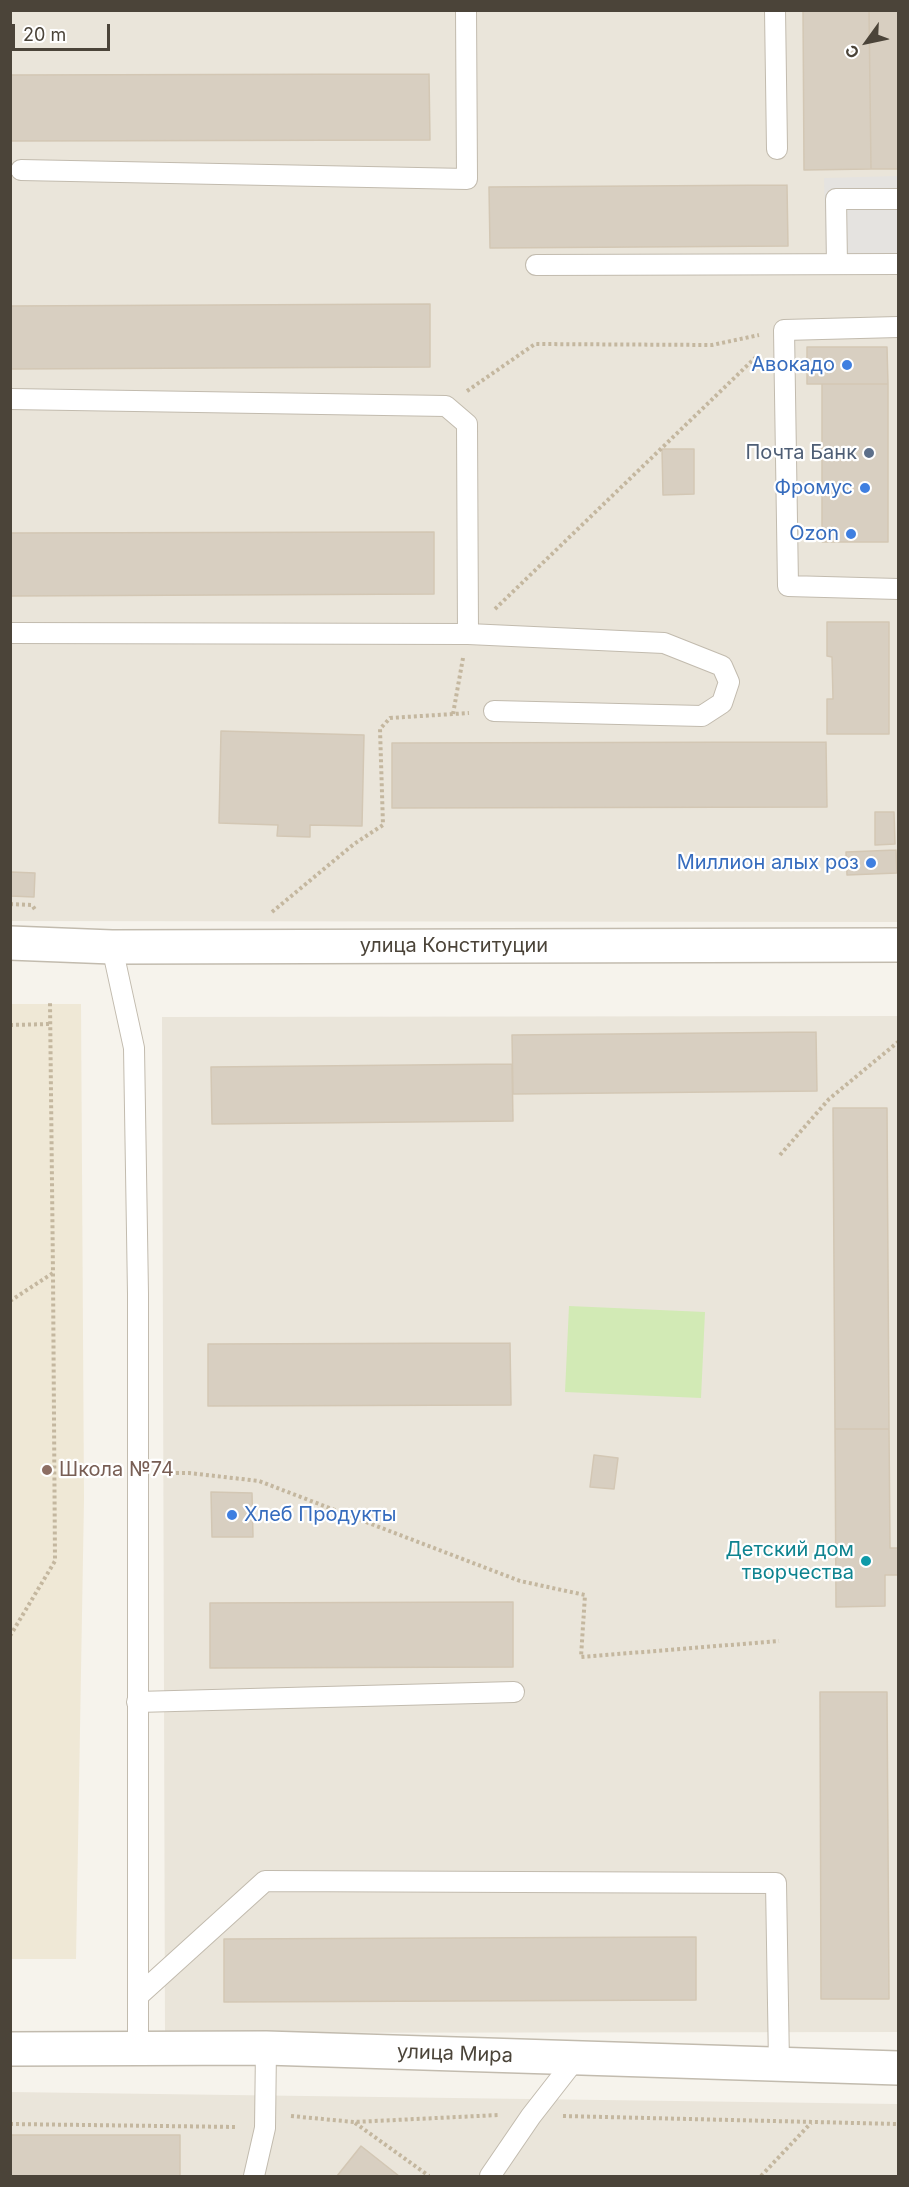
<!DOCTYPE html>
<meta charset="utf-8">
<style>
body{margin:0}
#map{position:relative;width:909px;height:2187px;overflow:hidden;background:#f6f3ec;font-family:Inter,sans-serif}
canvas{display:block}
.frame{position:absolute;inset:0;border:12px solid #4b4439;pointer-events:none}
.north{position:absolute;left:837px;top:12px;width:60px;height:60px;-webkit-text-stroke:4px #fff;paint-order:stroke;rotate:237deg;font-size:16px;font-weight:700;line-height:24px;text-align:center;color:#4b4439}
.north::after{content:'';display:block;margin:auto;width:21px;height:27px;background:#4b4439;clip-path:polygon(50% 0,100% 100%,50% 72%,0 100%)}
.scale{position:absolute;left:12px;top:24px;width:98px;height:27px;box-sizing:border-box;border:3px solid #4b4439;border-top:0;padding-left:8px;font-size:18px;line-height:21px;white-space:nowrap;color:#4b4439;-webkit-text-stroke:4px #fff;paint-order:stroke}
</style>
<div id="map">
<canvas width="909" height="2187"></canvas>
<div class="frame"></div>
<div class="north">С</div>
<div class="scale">20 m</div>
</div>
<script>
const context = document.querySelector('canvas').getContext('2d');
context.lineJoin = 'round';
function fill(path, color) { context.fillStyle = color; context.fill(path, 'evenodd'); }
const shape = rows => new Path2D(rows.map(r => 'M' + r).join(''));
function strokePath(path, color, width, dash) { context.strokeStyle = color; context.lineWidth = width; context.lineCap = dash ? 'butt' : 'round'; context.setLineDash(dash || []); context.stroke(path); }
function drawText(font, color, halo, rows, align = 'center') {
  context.font = font + ' Inter,sans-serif'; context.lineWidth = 4.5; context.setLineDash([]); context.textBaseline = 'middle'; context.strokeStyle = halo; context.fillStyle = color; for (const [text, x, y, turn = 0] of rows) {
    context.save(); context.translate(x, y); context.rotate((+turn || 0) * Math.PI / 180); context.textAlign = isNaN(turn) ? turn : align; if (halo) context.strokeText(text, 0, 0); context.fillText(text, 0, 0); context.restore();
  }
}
const residential = shape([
 [11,11,898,11,898,922,11,921],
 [898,1016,898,2032,165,2033,162,1017],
 [10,2092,898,2104,898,2176,11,2176]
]);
const education = shape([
 [10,1004,81,1004,84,1499,76,1959,11,1959]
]);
const green = shape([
 [569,1306,705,1312,701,1398,565,1392]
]);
const parking = shape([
 [898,176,898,258,826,261,824,178]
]);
const building = shape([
 [803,10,869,10,871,169,804,170,803,10],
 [869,10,898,10,898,169,871,169,869,10],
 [429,74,430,140,10,141,10,75,429,74],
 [787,185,788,246,490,248,489,187,787,185],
 [430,304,430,367,10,369,10,306,430,304],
 [807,347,887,347,888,384,807,384,807,347],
 [822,384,888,384,888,542,822,542,822,384],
 [662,449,694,449,694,494,663,495,662,449],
 [434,532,434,594,10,596,10,533,434,532],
 [827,622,889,622,889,734,827,734,827,699,833,699,832,657,827,656,827,622],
 [221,731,364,735,362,826,310,825,310,837,277,836,278,825,219,823,221,731],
 [826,742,827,807,392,808,392,743,826,742],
 [875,812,894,812,895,844,875,845,875,812],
 [896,850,897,873,847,875,846,852,896,850],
 [11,872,35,873,34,897,10,896,11,872],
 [816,1032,817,1091,513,1094,512,1035,816,1032],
 [512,1064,513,1121,212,1124,211,1067,512,1064],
 [833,1108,887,1108,889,1429,835,1429,833,1108],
 [510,1343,511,1405,208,1406,208,1344,510,1343],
 [835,1429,889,1429,890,1548,898,1548,898,1575,885,1575,885,1606,836,1607,835,1429],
 [594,1455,618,1458,614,1489,590,1487,594,1455],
 [211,1492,252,1493,253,1537,212,1537,211,1492],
 [513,1602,513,1667,210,1668,210,1603,513,1602],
 [820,1692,887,1692,889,1999,821,1999,820,1692],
 [696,1937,696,2000,224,2002,224,1939,696,1937],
 [10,2135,180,2135,180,2176,10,2176,10,2135],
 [361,2146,399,2176,337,2176,361,2146]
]);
const path = shape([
 [467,391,535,344,712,345,759,335],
 [495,609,757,356],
 [453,714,463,658],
 [10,904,32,905,36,911],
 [272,912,354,844,383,825,380,729,390,718,469,713],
 [10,1025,51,1024],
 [780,1155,829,1099,898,1042],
 [10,1301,53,1273,50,1003],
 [164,1473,189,1473,259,1481,520,1581,585,1595,581,1657,779,1641],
 [10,1636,55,1561,53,1273],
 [291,2116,354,2122,499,2115],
 [563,2116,898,2124],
 [355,2123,429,2176],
 [10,2124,238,2127],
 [761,2176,811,2123]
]);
const service = shape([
 [775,10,777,149],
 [21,170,467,179,466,10],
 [837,264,836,199,898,199],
 [536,265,898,264],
 [898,327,784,330,788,586,898,589],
 [10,399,446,406,467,424,468,634],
 [10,633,468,634,664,643,722,666,729,682,722,703,702,716,494,711],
 [112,947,134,1048,138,1294,138,2050],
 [137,1702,514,1692],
 [138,1996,265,1881,776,1883,779,2064],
 [254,2176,265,2128,266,2048],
 [490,2176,531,2116,577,2057]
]);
const minor = shape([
 [10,943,112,947,898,945],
 [10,2049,266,2048,898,2068]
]);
const markers = [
 [847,365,6,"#3f7fe0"],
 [869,453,6,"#5c6f8a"],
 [865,488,6,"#3f7fe0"],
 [851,534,6,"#3f7fe0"],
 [871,863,6,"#3f7fe0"],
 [47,1470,6,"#8d6e63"],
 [232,1515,6,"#3f7fe0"],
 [866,1561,6,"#0f9aa8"]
];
const shopNames = [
 ["Авокадо",835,365],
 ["Фромус",853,488],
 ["Ozon",839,534],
 ["Миллион алых роз",859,863],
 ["Хлеб Продукты",244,1515,"left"]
];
const serviceNames = [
 ["Почта Банк",857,453]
];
const streetNames = [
 ["улица Конституции",454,946],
 ["улица Мира",455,2054,2]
];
const educationNames = [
 ["Школа №74",59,1470]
];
const cultureNames = [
 ["Детский дом",854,1550],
 ["творчества",854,1573]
];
fill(residential, '#eae5da');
fill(education, '#efe8d6');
fill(green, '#d2eab5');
fill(parking, '#e5e3e0');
fill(building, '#d8cfc1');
strokePath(building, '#d3c7b4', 1.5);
strokePath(service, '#c2bbae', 22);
strokePath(minor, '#c2bbae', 36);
strokePath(path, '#c4b79f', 4, [3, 3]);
strokePath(service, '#fff', 20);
strokePath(minor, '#fff', 33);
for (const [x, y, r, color] of markers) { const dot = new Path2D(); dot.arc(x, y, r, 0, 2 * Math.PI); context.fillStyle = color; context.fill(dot); strokePath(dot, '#fff', 2); }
drawText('20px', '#366cbe', '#fff', shopNames, 'right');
drawText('20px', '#4e5e75', '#fff', serviceNames, 'right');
drawText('20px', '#4b4439', '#fff', streetNames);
drawText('20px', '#785e54', '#fff', educationNames, 'left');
drawText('20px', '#0d838f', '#fff', cultureNames, 'right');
</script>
